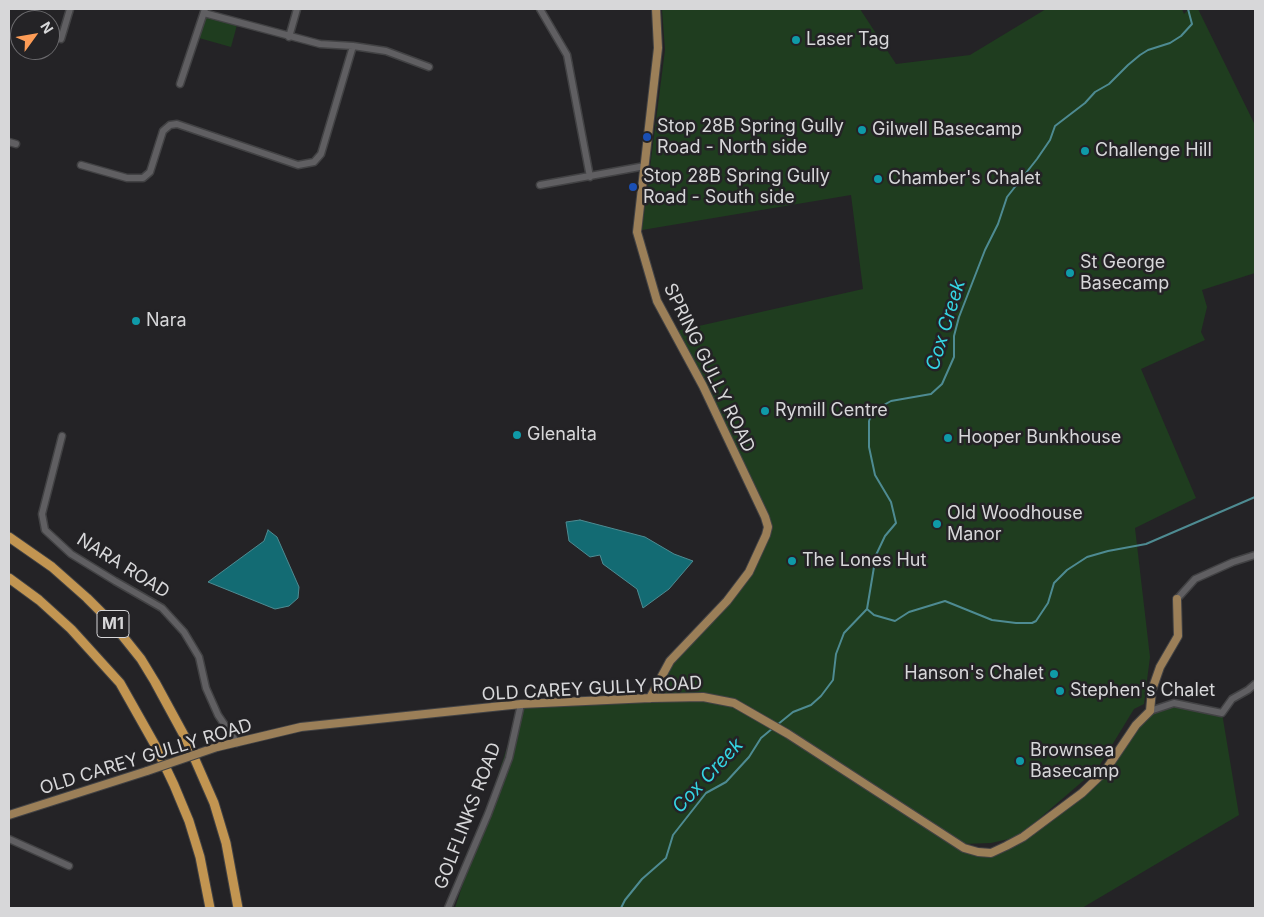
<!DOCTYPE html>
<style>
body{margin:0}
#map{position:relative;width:1264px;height:917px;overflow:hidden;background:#242326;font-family:Inter,sans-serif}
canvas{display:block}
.frame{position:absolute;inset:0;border:10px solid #d7d7d9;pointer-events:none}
.north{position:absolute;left:10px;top:10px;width:50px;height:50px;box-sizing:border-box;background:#242326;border:1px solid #6c6b6e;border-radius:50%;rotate:58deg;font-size:14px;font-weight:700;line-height:20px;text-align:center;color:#d7d7d9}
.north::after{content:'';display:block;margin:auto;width:18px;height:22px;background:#fd9c56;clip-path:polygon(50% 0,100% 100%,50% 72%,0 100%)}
</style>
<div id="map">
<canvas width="1264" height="917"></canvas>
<div class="frame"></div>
<div class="north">N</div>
</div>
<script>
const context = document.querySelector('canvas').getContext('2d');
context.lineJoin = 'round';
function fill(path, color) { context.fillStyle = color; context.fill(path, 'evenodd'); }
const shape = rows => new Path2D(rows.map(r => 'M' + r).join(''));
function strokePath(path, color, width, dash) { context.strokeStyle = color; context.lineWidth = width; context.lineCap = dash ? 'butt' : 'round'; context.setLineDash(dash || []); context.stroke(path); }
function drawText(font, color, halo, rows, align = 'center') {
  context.font = font + ' Inter,sans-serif'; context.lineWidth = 5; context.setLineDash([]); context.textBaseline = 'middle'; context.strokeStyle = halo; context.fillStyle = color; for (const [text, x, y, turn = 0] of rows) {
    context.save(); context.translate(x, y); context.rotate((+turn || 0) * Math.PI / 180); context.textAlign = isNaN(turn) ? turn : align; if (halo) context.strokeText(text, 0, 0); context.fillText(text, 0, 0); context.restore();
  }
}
const green = shape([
 [662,9,860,9,896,64,970,55,1046,9,1182,9,1184,14,1189,9,1198,9,1255,125,1255,273,1202,290,1207,307,1201,332,1205,340,1141,369,1196,498,1135,528,1150,657,1144,704,1134,709,1098,768,1018,837,991,843,962,844,978,852,1006,846,1082,793,1151,711,1174,703,1222,713,1239,815,1082,908,455,908,521,704,650,698,670,661,749,572,768,527,672,332,863,289,851,195,642,230,665,50],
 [206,15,237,25,231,47,199,38]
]);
const water = shape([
 [580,520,645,537,674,554,693,561,669,589,643,608,637,589,603,564,600,555,590,557,569,541,566,522,580,520],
 [268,530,277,537,299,587,298,598,289,606,275,609,208,582,264,541,268,530]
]);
const stream = shape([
 [867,609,874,615,895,621,909,612,945,601,992,620,1016,623,1032,623,1036,621,1048,603,1054,583,1067,570,1087,557,1108,551,1146,544,1255,497],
 [777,725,793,712,811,705,821,696,833,680,836,654,844,633,867,609,876,555,885,536,896,523,891,502,875,475,869,447,869,421,873,411,891,401,931,394,942,384,954,357,954,336,959,317,985,250,998,224,1007,197,1037,159,1050,140,1055,126,1085,103,1095,92,1109,84,1128,65,1140,55,1148,50,1170,43,1181,36,1192,24,1188,9],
 [621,908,625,900,642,879,666,858,673,835,706,793,726,782,749,757,761,738,773,728]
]);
const minor = shape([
 [540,9,567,55,590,177],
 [204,13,320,44,353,46,386,51,429,67],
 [289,37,297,9],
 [61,39,70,9],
 [180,84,205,9],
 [9,142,16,144],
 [81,165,127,178,143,178,150,172,163,131,170,125,177,124,298,165,314,162,321,154,353,46],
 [540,185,645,166],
 [62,436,42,514,45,530,71,554,115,581,162,608,184,632,199,657,206,688,218,715,237,743],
 [1177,599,1195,579,1233,562,1255,555],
 [1150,711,1174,703,1222,713,1232,699,1248,690,1255,684],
 [9,839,69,866],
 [448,908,488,814,509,758,521,704]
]);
const major = shape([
 [650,698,670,661,727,601,749,572,766,535,768,527,765,517,703,386,657,301,637,232,658,48,656,9],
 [217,747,301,727,521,704,650,698,703,697,734,703,788,734,964,848,978,852,991,853,1006,846,1023,837,1082,793,1105,771,1136,725,1150,711,1152,690,1160,667,1178,636,1177,599],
 [9,815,147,771]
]);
const highway = shape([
 [9,537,52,567,87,598,113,624,141,659,155,682,186,739,214,803,226,843,238,908],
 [9,578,39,600,71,629,120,683,155,745,174,785,189,821,200,857,210,908]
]);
const majorBridge = shape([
 [147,771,217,747]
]);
const markers = [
 [796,40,5,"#0f9aa8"],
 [862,130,5,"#0f9aa8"],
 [647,137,5,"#1a4fb4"],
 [1085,151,5,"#0f9aa8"],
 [878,179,5,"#0f9aa8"],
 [633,187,5,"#1a4fb4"],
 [1070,273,5,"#0f9aa8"],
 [136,321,5,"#0f9aa8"],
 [765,411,5,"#0f9aa8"],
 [517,435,5,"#0f9aa8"],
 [948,438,5,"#0f9aa8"],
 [937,524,5,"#0f9aa8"],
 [792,561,5,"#0f9aa8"],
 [1054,674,5,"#0f9aa8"],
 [1060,691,5,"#0f9aa8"],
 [1020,761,5,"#0f9aa8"]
];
const shields = [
 [113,624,32]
];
const shieldNames = [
 ["M1",113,624]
];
const poiNames = [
 ["Laser Tag",806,40],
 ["Stop 28B Spring Gully",657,127],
 ["Road - North side",657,148],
 ["Gilwell Basecamp",872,130],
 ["Challenge Hill",1095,151],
 ["Stop 28B Spring Gully",643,177],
 ["Road - South side",643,198],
 ["Chamber's Chalet",888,179],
 ["St George",1080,263],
 ["Basecamp",1080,284],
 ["Nara",146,321],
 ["Rymill Centre",775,411],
 ["Glenalta",527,435],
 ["Hooper Bunkhouse",958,438],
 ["Old Woodhouse",947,514],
 ["Manor",947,535],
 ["The Lones Hut",802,561],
 ["Hanson's Chalet",1044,674,"right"],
 ["Stephen's Chalet",1070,691],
 ["Brownsea",1030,751],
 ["Basecamp",1030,772]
];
const streetNames = [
 ["SPRING GULLY ROAD",709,368,64],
 ["NARA ROAD",123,566,32],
 ["OLD CAREY GULLY ROAD",592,689,-3],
 ["OLD CAREY GULLY ROAD",146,757,-17],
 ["GOLFLINKS ROAD",468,816,-69]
];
const waterNames = [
 ["Cox Creek",946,325,-73],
 ["Cox Creek",708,776,-47]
];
fill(green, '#1f3d1f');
fill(water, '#136b73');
strokePath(water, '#4e8b92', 1);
strokePath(stream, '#4e8b92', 2);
strokePath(minor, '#424244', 9);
strokePath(major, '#424244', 10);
strokePath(highway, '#424244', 11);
strokePath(minor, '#605f62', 6);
strokePath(major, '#9b7f58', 8);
strokePath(highway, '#c29551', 9);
strokePath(majorBridge, '#424244', 10, []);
strokePath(majorBridge, '#9b7f58', 8);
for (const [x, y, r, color] of markers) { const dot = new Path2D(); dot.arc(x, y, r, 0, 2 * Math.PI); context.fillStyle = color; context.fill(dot); strokePath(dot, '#242326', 2); }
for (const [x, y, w] of shields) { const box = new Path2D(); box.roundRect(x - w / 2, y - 13.5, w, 27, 4); context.fillStyle = '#242326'; context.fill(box); strokePath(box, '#d7d7d9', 1); }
drawText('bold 16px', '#d7d7d9', null, shieldNames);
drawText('18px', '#d7d7d9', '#242326', poiNames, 'left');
drawText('18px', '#d7d7d9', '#242326', streetNames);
drawText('italic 19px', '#34d5e3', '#242326', waterNames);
</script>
